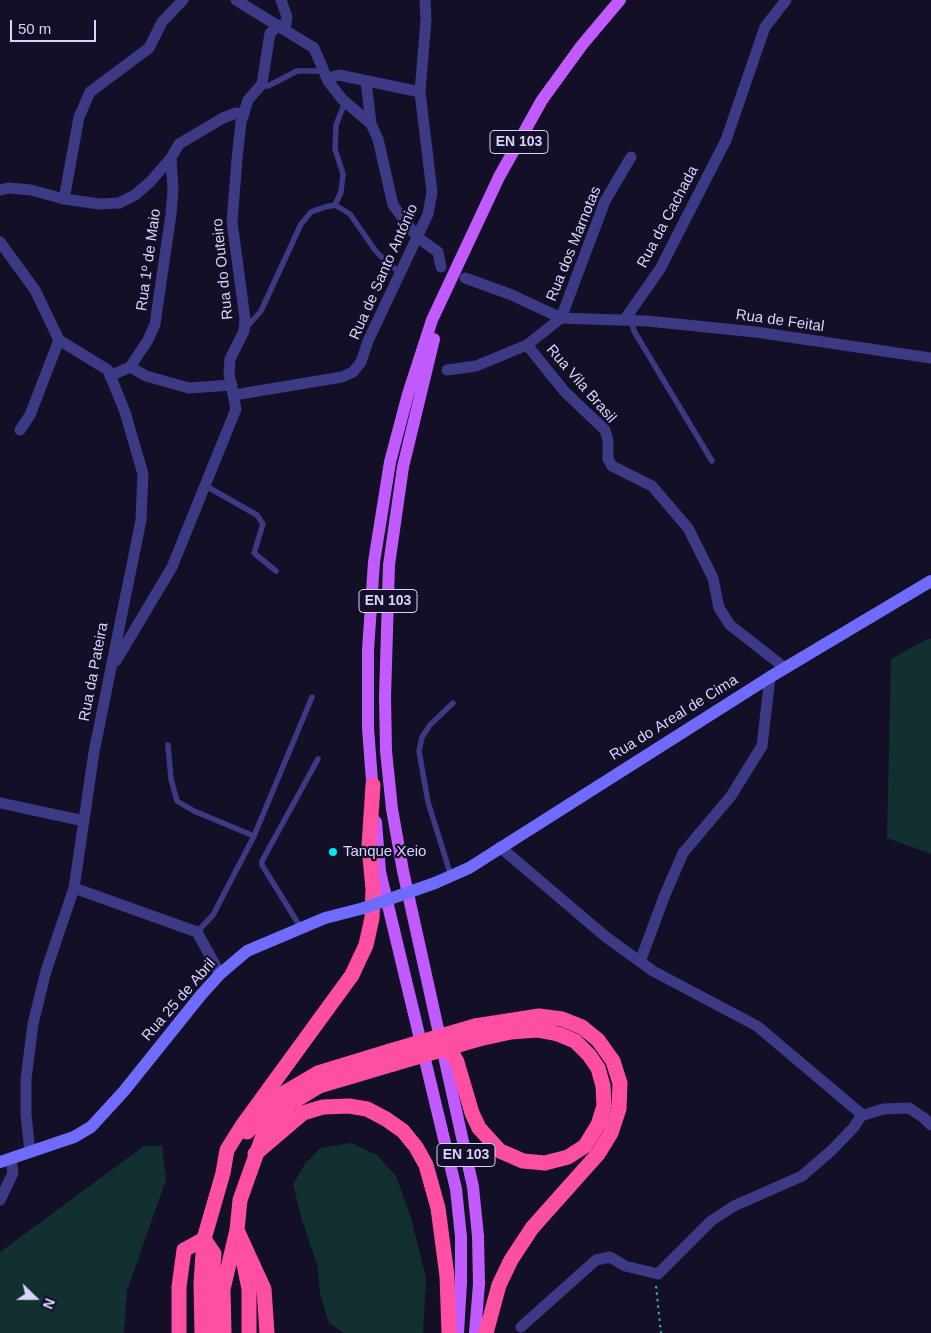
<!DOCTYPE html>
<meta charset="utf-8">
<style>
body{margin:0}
#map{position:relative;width:931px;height:1333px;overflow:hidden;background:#130f26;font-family:Arial,sans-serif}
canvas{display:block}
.north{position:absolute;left:10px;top:1273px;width:50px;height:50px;-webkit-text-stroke:4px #130f26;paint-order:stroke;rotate:112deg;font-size:14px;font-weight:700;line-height:20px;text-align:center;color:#d9d4ff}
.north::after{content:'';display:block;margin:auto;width:18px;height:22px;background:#d9d4ff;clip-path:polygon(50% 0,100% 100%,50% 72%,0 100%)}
.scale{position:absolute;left:10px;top:20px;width:86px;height:22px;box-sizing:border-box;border:2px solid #d9d4ff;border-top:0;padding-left:6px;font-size:15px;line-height:18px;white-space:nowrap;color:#d9d4ff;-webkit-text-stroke:4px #130f26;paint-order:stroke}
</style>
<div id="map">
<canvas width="931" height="1333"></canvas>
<div class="north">N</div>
<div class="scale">50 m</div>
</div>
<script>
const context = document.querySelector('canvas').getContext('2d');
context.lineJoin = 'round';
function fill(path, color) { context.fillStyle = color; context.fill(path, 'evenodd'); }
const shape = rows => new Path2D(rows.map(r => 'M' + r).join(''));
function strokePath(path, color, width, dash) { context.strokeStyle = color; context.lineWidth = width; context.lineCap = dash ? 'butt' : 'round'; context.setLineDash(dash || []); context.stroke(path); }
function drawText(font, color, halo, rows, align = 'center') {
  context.font = font + ' Arial,sans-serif'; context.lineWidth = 4.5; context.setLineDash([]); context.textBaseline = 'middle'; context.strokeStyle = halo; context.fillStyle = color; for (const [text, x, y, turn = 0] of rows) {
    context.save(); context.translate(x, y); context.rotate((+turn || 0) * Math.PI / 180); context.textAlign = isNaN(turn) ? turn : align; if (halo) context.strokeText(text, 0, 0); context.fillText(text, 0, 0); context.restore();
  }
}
const green = shape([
 [927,639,931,639,931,854,887,838,891,659],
 [351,1143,377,1155,396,1176,411,1218,426,1278,423,1333,344,1333,329,1323,320,1294,318,1268,301,1217,293,1184,305,1164,320,1148],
 [144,1146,162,1146,166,1180,127,1291,124,1333,0,1333,0,1252]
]);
const path = shape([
 [656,1286,661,1333]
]);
const lane = shape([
 [261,85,268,86,297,71,323,71],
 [335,205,341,192,343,174,335,149,336,125,345,102],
 [631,320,634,331,712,461],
 [245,329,261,311,301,224,311,212,325,207,335,205,350,214,375,250,387,263,401,273],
 [206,486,257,515,263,524,254,553,276,571],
 [168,745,171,779,177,801,194,811,254,836],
 [451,876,428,802,419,751,422,737,430,725,453,703],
 [301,928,262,865,262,861,318,759],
 [197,932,213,915,254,836,312,697]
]);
const street = shape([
 [236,0,314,48,328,81,342,99,371,124,378,139,393,205,417,237,438,252,441,267],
 [281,0,287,17,285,29],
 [327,78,339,75,420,92],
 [366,81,371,124],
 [0,190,9,188,31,190,64,199,99,204,119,203,135,195,150,182,171,158,179,144,223,118,236,113,244,114],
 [64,199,79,117,90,92,149,48,162,22,183,0],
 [0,242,35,290,59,340,108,370,125,412,143,474,141,520,94,752,74,888,46,971,33,1024,26,1079,26,1115,30,1152],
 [465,278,512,295,561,318,647,321,756,332,931,358],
 [625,319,660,269,726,140,765,27,786,0],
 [527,345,565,392,605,430,608,440,608,459,612,466,652,486,688,528,713,578,719,608,730,625,785,668],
 [130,367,146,376,189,388,232,385],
 [447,370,476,366,527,345,561,318,605,201,631,157],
 [110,376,130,367,148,340,155,324,171,214,173,190,171,158],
 [234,395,342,377,353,372,361,362,368,341,428,214,432,192,420,92,426,20,425,0],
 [20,430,30,415,59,340],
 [116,661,172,567,236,409,229,374,230,359,244,331,245,319,232,222,237,159,241,122,248,100,262,84,270,33,279,25],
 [0,803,84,821],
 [500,847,606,937,653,971,757,1026,859,1112,864,1115,883,1109,909,1108,924,1118,931,1125],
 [74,888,197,932,220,974],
 [640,962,664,897,683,853,731,796,762,746,770,677],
 [0,1200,13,1173,11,1159],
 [521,1327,596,1260,610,1257,625,1266,658,1274,711,1221,734,1206,802,1176,832,1150,854,1127,862,1114]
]);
const secondary = shape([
 [435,883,469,868,770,677,931,581],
 [0,1162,74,1137,91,1127,124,1091,201,995,220,974,247,951,325,918,364,908]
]);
const primary = shape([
 [434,339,403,467,389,565,385,697,386,751,392,809,403,871,473,1187,478,1236,479,1284,475,1333],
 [373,794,368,728,368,650,374,562,390,462,408,394,432,320,499,177,542,100,582,45,620,0],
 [376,822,380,872,456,1189,461,1237,461,1283,458,1333]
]);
const highway = shape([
 [475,1026,539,1016,562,1019,582,1027,598,1040,613,1061,620,1083,619,1109,611,1133,598,1154,532,1228,511,1260,499,1285,486,1333],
 [443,1037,457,1062,472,1113,479,1128,500,1151,523,1161,545,1163,568,1157,585,1146,598,1125,604,1106,603,1086,598,1068,589,1055,575,1041,558,1034,537,1030,511,1032,479,1039],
 [247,1132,284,1093,318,1073,390,1051],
 [255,1154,303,1113,323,1107,349,1106,367,1109,386,1119,403,1131,416,1147,426,1165,438,1208,447,1276,449,1333],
 [237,1230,264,1289,267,1333],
 [204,1239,214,1254,211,1292,214,1333],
 [242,1254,249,1289,249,1333],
 [179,1333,179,1287,184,1250,204,1239],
 [202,1333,201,1283,204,1239,223,1173,227,1150,242,1126,352,975,366,945,372,918,373,889,369,846,373,785],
 [224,1333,223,1289,237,1230,240,1200,266,1127,291,1103,319,1086,393,1064]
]);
const secondaryBridge = shape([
 [364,908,435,883]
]);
const highwayBridge = shape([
 [390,1051,475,1026],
 [393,1064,479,1039]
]);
const markers = [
 [333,852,5,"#00e5ff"]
];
const shields = [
 [519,142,58],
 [388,601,58],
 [466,1155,58]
];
const shieldNames = [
 ["EN 103",519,142],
 ["EN 103",388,601],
 ["EN 103",466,1155]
];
const streetNames = [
 ["Rua da Cachada",668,217,-62],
 ["Rua dos Marnotas",574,244,-68],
 ["Rua 1º de Maio",149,260,-82],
 ["Rua do Outeiro",223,269,-96],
 ["Rua de Santo António",384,272,-66],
 ["Rua de Feital",780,321,8],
 ["Rua Vila Brasil",581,384,49],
 ["Rua da Pateira",94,672,-79],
 ["Rua do Areal de Cima",674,718,-32],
 ["Rua 25 de Abril",179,1000,-49]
];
const poiNames = [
 ["Tanque Xeio",343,852]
];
fill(green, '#12302f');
strokePath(path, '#2fb8b0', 2, [2.5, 4]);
strokePath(lane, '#3d3a85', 5.5);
strokePath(street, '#3d3a85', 11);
strokePath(secondary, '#6f6bff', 12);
strokePath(primary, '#c25bff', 12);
strokePath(highway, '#ff4fa3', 15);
strokePath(secondaryBridge, '#6f6bff', 12);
strokePath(highwayBridge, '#ff4fa3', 15);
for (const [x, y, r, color] of markers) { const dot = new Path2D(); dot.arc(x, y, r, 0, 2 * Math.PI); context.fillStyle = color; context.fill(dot); strokePath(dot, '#130f26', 2); }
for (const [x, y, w] of shields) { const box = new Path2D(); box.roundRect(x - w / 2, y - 11.5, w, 23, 4); context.fillStyle = '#130f26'; context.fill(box); strokePath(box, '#d9d4ff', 1); }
drawText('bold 14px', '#d9d4ff', null, shieldNames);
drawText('15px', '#d9d4ff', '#130f26', streetNames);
drawText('15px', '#d9d4ff', '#130f26', poiNames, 'left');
</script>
